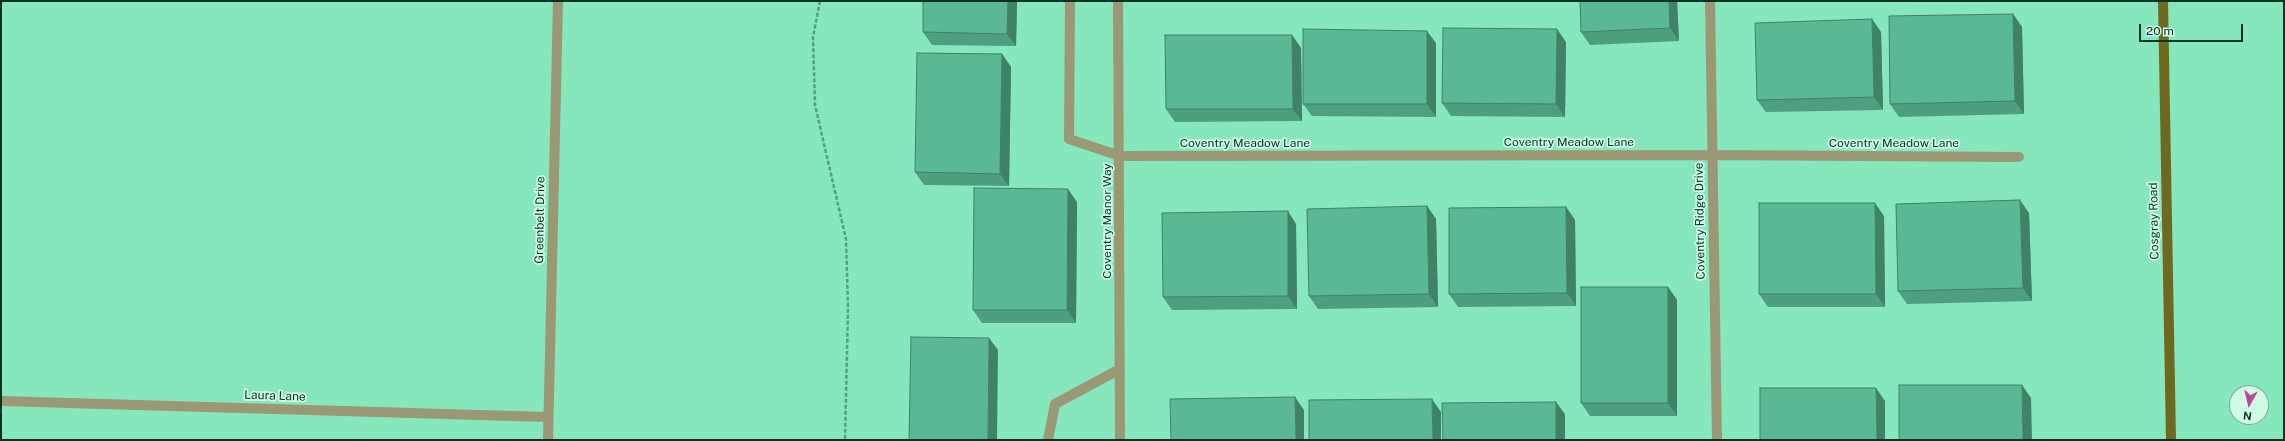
<!DOCTYPE html>
<style>
body{margin:0}
#map{position:relative;width:2285px;height:441px;overflow:hidden;background:#86e6bc;font-family:"Public Sans",sans-serif}
canvas{display:block}
.frame{position:absolute;inset:0;border:2px solid #083323;pointer-events:none}
.north{position:absolute;left:2229px;top:385px;width:40px;height:40px;box-sizing:border-box;background:#cffce6;border:1px solid #7fac98;border-radius:50%;rotate:188deg;font-size:11px;font-weight:700;line-height:16px;text-align:center;color:#083323}
.north::after{content:'';display:block;margin:auto;width:14px;height:18px;background:#c24696;clip-path:polygon(50% 0,100% 100%,50% 72%,0 100%)}
.scale{position:absolute;left:2139px;top:24px;width:104px;height:18px;box-sizing:border-box;border:2px solid #083323;border-top:0;padding-left:5px;font-size:12px;line-height:14px;white-space:nowrap;color:#083323;-webkit-text-stroke:3px #cffce6;paint-order:stroke}
</style>
<div id="map">
<canvas width="2285" height="441"></canvas>
<div class="frame"></div>
<div class="north">N</div>
<div class="scale">20 m</div>
</div>
<script>
const context = document.querySelector('canvas').getContext('2d');
context.lineJoin = 'round';
const shape = rows => new Path2D(rows.map(r => 'M' + r).join(''));
function strokePath(path, color, width, dash) { context.strokeStyle = color; context.lineWidth = width; context.lineCap = dash ? 'butt' : 'round'; context.setLineDash(dash || []); context.stroke(path); }
function fill(path, color) { context.fillStyle = color; context.fill(path, 'evenodd'); }
function drawText(font, color, halo, rows, align = 'center') {
  context.font = font + ' "Public Sans",sans-serif'; context.lineWidth = 3.5; context.setLineDash([]); context.textBaseline = 'middle'; context.strokeStyle = halo; context.fillStyle = color; for (const [text, x, y, turn = 0] of rows) {
    context.save(); context.translate(x, y); context.rotate((+turn || 0) * Math.PI / 180); context.textAlign = isNaN(turn) ? turn : align; if (halo) context.strokeText(text, 0, 0); context.fillText(text, 0, 0); context.restore();
  }
}
const path = shape([
 [820,1,813,37,815,105,846,239,848,308,845,440]
]);
const minor = shape([
 [1070,1,1069,139,1120,156,1712,155,2019,157],
 [1118,1,1120,440],
 [1710,1,1717,440],
 [1,401,548,417],
 [548,440,558,1],
 [1048,440,1055,404,1120,369]
]);
const major = shape([
 [2163,1,2171,440]
]);
const wall = shape([
 [923,1,1017,1,1016,46,932,45,923,32],
 [1580,1,1677,1,1679,41,1590,45,1581,32],
 [2013,14,2022,27,2024,114,1899,117,1890,104],
 [1881,32,1883,110,1766,112,1757,100],
 [1292,35,1301,48,1302,121,1175,122,1166,109],
 [1566,42,1565,117,1451,116,1442,103],
 [1436,43,1436,117,1312,116,1303,104],
 [1002,54,1011,67,1009,186,924,185,915,172],
 [1077,202,1076,323,982,323,973,310],
 [1427,206,1436,219,1438,307,1318,309,1309,296],
 [1566,207,1575,220,1576,306,1458,307,1449,294],
 [2029,213,2032,301,1907,304,1898,291],
 [1884,216,1885,307,1768,307,1759,294],
 [1296,224,1297,309,1172,310,1163,297],
 [1668,287,1677,300,1677,416,1590,416,1581,403]
]);
const shadedWall = shape([
 [1008,1,1017,1,1016,46,1007,34],
 [1669,1,1677,1,1679,41,1670,28],
 [2013,14,2022,27,2024,114,2015,101],
 [1872,19,1881,32,1883,110,1874,97],
 [1557,29,1566,42,1565,117,1556,104],
 [1427,31,1436,43,1436,117,1427,104],
 [1292,35,1301,48,1302,121,1293,109],
 [1002,54,1011,67,1009,186,1000,174],
 [1068,189,1077,202,1076,323,1067,310],
 [2020,200,2029,213,2032,301,2023,288],
 [1875,203,1884,216,1885,307,1876,294],
 [1427,206,1436,219,1438,307,1429,294],
 [1566,207,1575,220,1576,306,1567,293],
 [1288,211,1296,224,1297,309,1288,296],
 [1668,287,1677,300,1677,416,1668,403],
 [989,338,998,350,997,440,988,440],
 [2022,385,2031,398,2032,440,2023,440],
 [1876,388,1885,401,1885,440,1877,440],
 [1295,397,1304,410,1304,440,1296,440],
 [1432,399,1441,412,1441,440,1433,440],
 [1556,402,1565,414,1565,440,1556,440]
]);
const building = shape([
 [923,1,1008,1,1007,34,923,32,923,1],
 [1580,1,1669,1,1670,28,1581,32,1580,1],
 [2013,14,2015,101,1890,104,1889,16,2013,14],
 [1872,19,1874,97,1757,100,1755,23,1872,19],
 [1443,28,1557,29,1556,104,1442,103,1443,28],
 [1303,29,1427,31,1427,104,1303,104,1303,29],
 [1165,35,1292,35,1293,109,1166,109,1165,35],
 [917,53,1002,54,1000,174,915,172,917,53],
 [974,188,1068,189,1067,310,973,310,974,188],
 [2020,200,2023,288,1898,291,1896,204,2020,200],
 [1759,203,1875,203,1876,294,1759,294,1759,203],
 [1427,206,1429,294,1309,296,1307,209,1427,206],
 [1566,207,1567,293,1449,294,1449,208,1566,207],
 [1288,211,1288,296,1163,297,1162,213,1288,211],
 [1581,287,1668,287,1668,403,1581,403,1581,287],
 [911,337,989,338,988,440,909,440,911,337],
 [1899,385,2022,385,2023,440,1899,440,1899,385],
 [1760,388,1876,388,1877,440,1760,440,1760,388],
 [1295,397,1296,440,1171,440,1170,399,1295,397],
 [1432,399,1433,440,1309,440,1309,400,1432,399],
 [1556,402,1556,440,1443,440,1442,403,1556,402]
]);
const streetNames = [
 ["Coventry Meadow Lane",1569,142],
 ["Coventry Meadow Lane",1245,143],
 ["Coventry Meadow Lane",1894,143],
 ["Greenbelt Drive",540,220,-89],
 ["Coventry Manor Way",1107,221,-90],
 ["Coventry Ridge Drive",1700,221,-91],
 ["Cosgray Road",2154,221,-91],
 ["Laura Lane",275,396,2]
];
strokePath(path, '#54a080', 2.5, [4, 2]);
strokePath(minor, '#9a9875', 10);
strokePath(major, '#6f681f', 10);
fill(wall, '#4d9f7e');
fill(shadedWall, '#3f8266');
fill(building, '#5ab992');
strokePath(building, '#3f8266', 1);
drawText('12px', '#083323', '#cffce6', streetNames);
</script>
